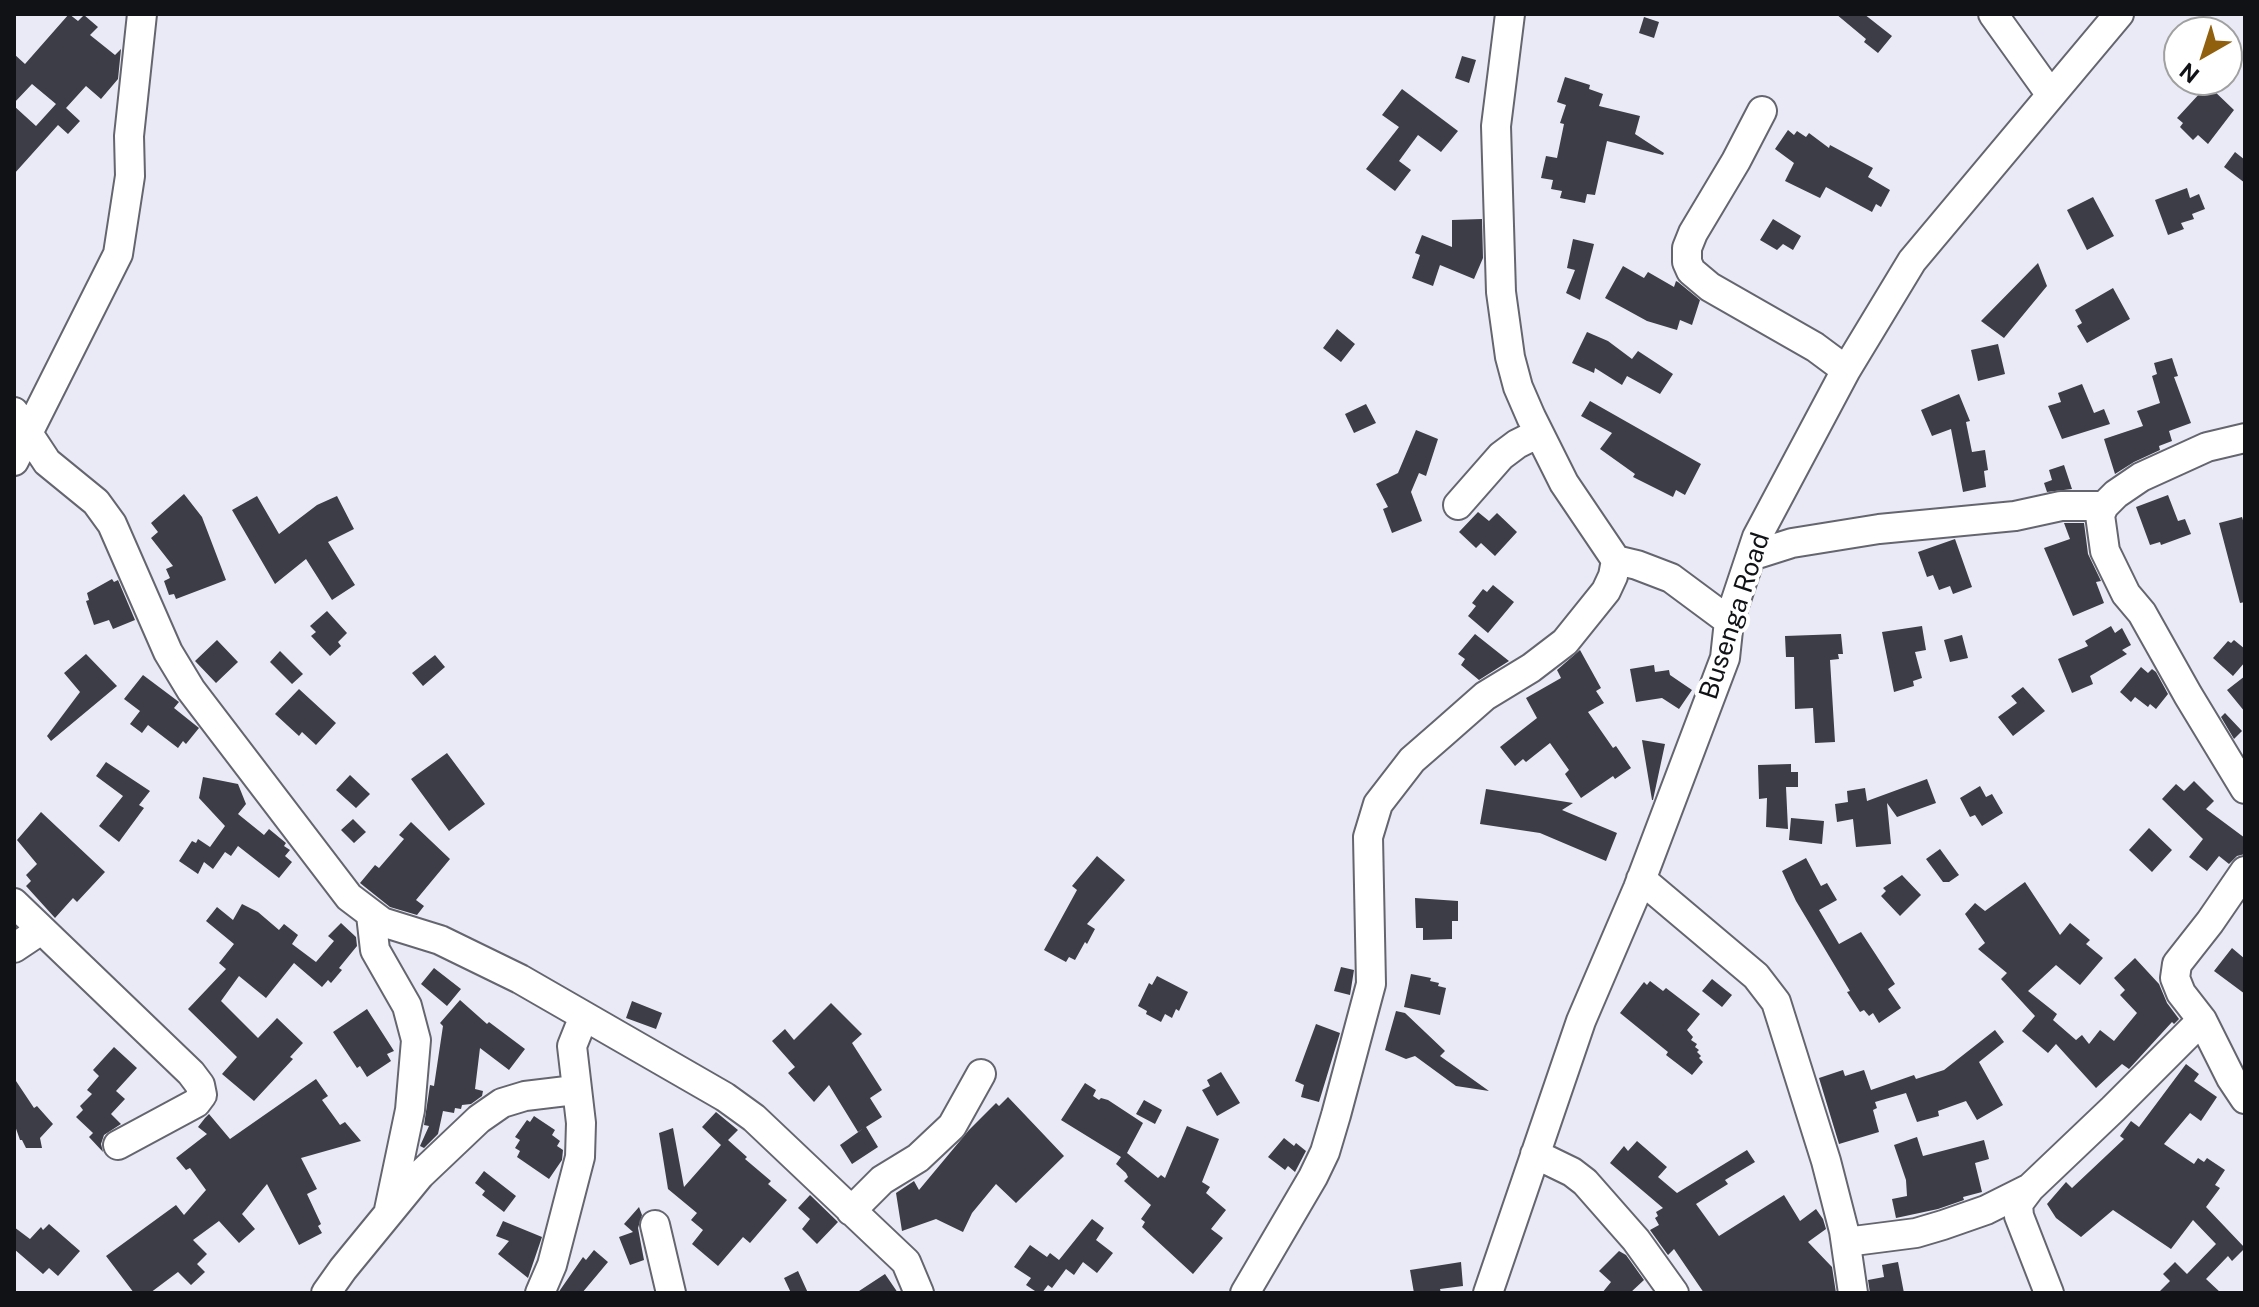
<!DOCTYPE html>
<style>
body{margin:0}
#map{position:relative;width:2259px;height:1307px;overflow:hidden;background:#e9eaf5;font-family:"Public Sans",sans-serif}
canvas{display:block}
.frame{position:absolute;inset:0;border:16px solid #111215;pointer-events:none}
.north{position:absolute;left:2163px;top:16px;width:80px;height:80px;box-sizing:border-box;background:#fff;border:2px solid #a0a0a1;border-radius:50%;rotate:219deg;font-size:22px;font-weight:700;line-height:32px;text-align:center;color:#111215}
.north::after{content:'';display:block;margin:auto;width:28px;height:36px;background:#91600e;clip-path:polygon(50% 0,100% 100%,50% 72%,0 100%)}
</style>
<div id="map">
<canvas width="2259" height="1307"></canvas>
<div class="frame"></div>
<div class="north">N</div>
</div>
<script>
const context = document.querySelector('canvas').getContext('2d');
context.lineJoin = 'round';
function fill(path, color) { context.fillStyle = color; context.fill(path, 'evenodd'); }
const shape = rows => new Path2D(rows.map(r => 'M' + r).join(''));
function strokePath(path, color, width, dash) { context.strokeStyle = color; context.lineWidth = width; context.lineCap = dash ? 'butt' : 'round'; context.setLineDash(dash || []); context.stroke(path); }
function drawText(font, color, halo, rows, align = 'center') {
  context.font = font + ' "Public Sans",sans-serif'; context.lineWidth = 8; context.setLineDash([]); context.textBaseline = 'middle'; context.strokeStyle = halo; context.fillStyle = color; for (const [text, x, y, turn = 0] of rows) {
    context.save(); context.translate(x, y); context.rotate((+turn || 0) * Math.PI / 180); context.textAlign = isNaN(turn) ? turn : align; if (halo) context.strokeText(text, 0, 0); context.fillText(text, 0, 0); context.restore();
  }
}
const building = shape([
 [69,14,78,21,84,15,98,27,90,35,115,55,121,49,118,79,101,99,86,86,66,108,80,121,68,134,58,125,14,174,14,106,36,126,56,104,32,84,14,103,14,54,25,64],
 [1836,14,1864,14,1892,36,1878,53,1864,42,1866,39],
 [1644,17,1659,22,1654,38,1639,33],
 [1462,56,1476,60,1469,83,1455,78],
 [1565,77,1590,85,1589,89,1603,94,1599,106,1640,116,1635,134,1664,153,1663,155,1607,141,1595,195,1587,194,1585,203,1560,198,1562,191,1551,189,1553,180,1541,178,1546,156,1557,158,1564,124,1560,123,1566,105,1557,102],
 [2210,87,2234,110,2208,144,2198,135,2193,140,2180,127,2183,123,2177,118,2201,92,2203,95],
 [1402,89,1458,131,1441,152,1418,135,1399,161,1411,170,1395,191,1366,169,1399,127,1382,115],
 [1788,130,1794,135,1797,131,1806,137,1809,133,1829,148,1830,145,1873,168,1868,177,1890,190,1881,207,1876,204,1872,212,1826,187,1820,198,1785,181,1794,163,1775,149],
 [2235,152,2245,160,2245,183,2224,167],
 [2187,188,2190,198,2199,194,2205,209,2192,214,2194,219,2181,223,2184,229,2168,235,2155,200],
 [2093,197,2114,236,2087,250,2067,210],
 [1482,219,1483,258,1474,279,1440,265,1433,286,1412,278,1420,255,1415,253,1422,235,1452,247,1452,220],
 [1773,219,1801,236,1793,250,1783,244,1777,250,1760,240],
 [1573,239,1594,244,1580,300,1566,293,1575,270,1567,268],
 [2038,263,2047,286,2004,338,1981,321],
 [1623,266,1644,278,1648,272,1674,287,1676,281,1678,282,1700,300,1692,325,1680,320,1677,330,1647,321,1605,298],
 [2113,288,2130,319,2087,343,2077,326,2082,323,2075,310],
 [1337,329,1355,344,1341,362,1323,348],
 [1587,332,1608,341,1632,359,1638,351,1673,374,1660,394,1627,376,1622,385,1595,368,1594,373,1572,363],
 [1998,344,2005,374,1978,381,1971,350],
 [2172,358,2178,376,2174,377,2191,423,2169,431,2172,441,2159,446,2160,450,2134,462,2115,474,2104,439,2143,426,2137,411,2160,403,2152,376,2157,374,2154,363],
 [2082,384,2094,413,2104,409,2110,424,2062,439,2048,406,2061,402,2058,393],
 [1959,394,1970,421,1966,422,1972,452,1985,450,1988,470,1984,471,1986,487,1963,492,1951,429,1932,436,1921,410],
 [1590,401,1701,464,1685,495,1676,490,1673,497,1633,477,1635,474,1600,449,1612,433,1581,416],
 [1366,404,1376,423,1354,433,1345,414],
 [1416,430,1438,439,1426,476,1419,473,1411,492,1422,521,1392,533,1383,509,1388,507,1376,484,1398,473],
 [2064,465,2072,489,2047,492,2044,483,2052,480,2049,470],
 [184,494,202,517,226,580,176,599,174,594,169,595,164,581,170,578,166,569,173,566,151,538,158,532,151,523],
 [2168,495,2178,521,2185,519,2191,534,2161,545,2160,542,2150,545,2136,507],
 [257,496,279,534,317,505,337,496,354,529,328,542,355,585,332,600,306,559,275,584,232,510],
 [1478,512,1489,521,1497,513,1517,532,1495,556,1481,543,1476,548,1459,532],
 [2242,517,2245,527,2245,602,2240,603,2219,523],
 [2064,523,2084,523,2088,554,2101,581,2096,582,2104,603,2073,616,2044,548,2070,539],
 [1955,539,1972,587,1953,594,1950,586,1939,590,1933,575,1927,577,1918,552],
 [112,579,114,582,118,580,135,620,113,629,109,620,94,625,86,601,89,600,87,593],
 [1493,585,1514,602,1488,633,1468,616,1476,606,1472,603,1483,589,1487,592],
 [327,611,347,633,338,642,341,646,330,656,311,636,316,632,310,626],
 [1922,626,1926,650,1915,652,1922,678,1913,681,1914,686,1894,692,1882,632],
 [2111,626,2115,633,2122,628,2131,645,2122,650,2127,654,2090,676,2093,684,2072,693,2058,659,2088,646,2085,641],
 [1475,634,1509,661,1479,680,1461,665,1465,659,1458,654],
 [1841,634,1843,654,1838,654,1839,659,1830,660,1835,742,1815,743,1813,708,1795,709,1794,657,1786,657,1785,636],
 [1962,635,1968,658,1950,662,1944,640],
 [217,640,238,662,216,683,195,661],
 [2234,640,2245,649,2245,662,2233,676,2213,658,2228,641,2231,643],
 [1580,650,1601,688,1596,691,1604,703,1588,712,1613,748,1616,746,1631,768,1615,779,1613,776,1581,798,1565,774,1569,770,1550,743,1526,762,1523,759,1515,766,1500,747,1537,718,1526,698,1561,678,1557,670],
 [280,651,303,674,292,684,270,662],
 [86,654,117,686,51,741,47,736,80,692,64,673],
 [435,655,445,667,423,686,412,673],
 [1654,665,1655,672,1669,670,1670,675,1692,690,1679,709,1662,698,1636,702,1630,669],
 [2141,667,2148,673,2152,669,2156,672,2168,694,2156,709,2150,704,2148,707,2135,697,2131,702,2120,692],
 [143,675,179,702,174,708,199,728,186,744,183,741,178,748,148,725,142,733,130,724,140,711,124,699],
 [2245,676,2245,712,2227,690],
 [2023,687,2045,711,2013,736,1998,717,2017,703,2011,696],
 [299,689,336,723,316,745,302,732,299,736,275,714],
 [2225,713,2242,731,2234,739,2221,717],
 [1642,740,1665,744,1653,800,1652,800],
 [447,753,485,804,449,831,411,779],
 [106,762,150,791,139,805,144,808,119,842,99,826,123,796,96,776],
 [1791,764,1791,772,1798,772,1798,787,1786,787,1788,829,1766,827,1767,798,1759,799,1758,765],
 [350,775,370,794,356,808,336,790],
 [203,777,238,784,246,804,238,814,264,835,269,829,286,843,284,846,290,850,285,856,292,862,279,878,238,846,231,856,225,852,213,869,204,862,198,874,179,861,192,841,196,843,198,839,210,847,225,826,199,798],
 [1927,779,1936,803,1897,817,1887,803,1891,844,1856,847,1853,819,1837,822,1835,804,1848,802,1847,791,1865,788,1867,801],
 [2194,781,2214,801,2206,809,2245,838,2245,854,2237,856,2229,864,2219,856,2207,871,2189,857,2203,839,2162,799,2176,784,2184,791],
 [1980,786,1986,797,1992,794,2003,813,1982,826,1975,815,1970,817,1960,798],
 [1486,789,1573,803,1562,810,1617,833,1606,861,1540,833,1480,824],
 [41,812,105,872,77,902,73,898,55,918,26,886,31,881,26,875,37,864,17,840],
 [1791,818,1824,821,1822,844,1789,840],
 [353,819,366,832,354,843,341,830],
 [411,822,450,859,416,900,424,906,417,915,390,907,360,883,375,865,379,868,404,839,399,835],
 [2149,828,2172,850,2152,872,2129,850],
 [1940,849,1959,875,1949,882,1943,882,1926,859],
 [1097,856,1125,880,1087,924,1095,929,1087,944,1085,942,1075,960,1069,957,1066,962,1044,950,1077,890,1072,886],
 [1806,858,1821,886,1827,883,1837,900,1819,910,1839,944,1861,932,1895,984,1888,989,1901,1008,1879,1023,1873,1013,1869,1016,1864,1010,1860,1012,1847,992,1850,991,1796,901,1782,871],
 [1902,875,1921,895,1900,916,1881,896,1886,891,1883,888],
 [2025,882,2060,935,2070,923,2090,940,2086,944,2103,958,2080,985,2056,965,2028,991,2057,1014,2053,1020,2076,1040,2082,1035,2089,1044,2100,1030,2114,1041,2137,1013,2120,995,2125,990,2114,978,2135,958,2159,984,2167,1003,2179,1019,2174,1024,2172,1022,2129,1069,2122,1064,2096,1088,2056,1044,2048,1053,2022,1031,2035,1016,2001,979,2007,973,1978,949,1985,943,1965,914,1975,903,1985,911],
 [1415,898,1458,901,1458,921,1452,921,1452,939,1423,940,1423,928,1416,928],
 [242,904,258,912,279,930,284,924,298,935,292,944,316,962,334,941,328,936,341,923,356,937,357,946,339,968,342,970,331,983,328,980,322,987,294,963,266,998,239,976,221,1001,258,1038,277,1018,303,1043,290,1057,293,1059,254,1101,222,1074,237,1057,188,1009,226,969,219,963,234,944,206,921,217,907,233,920],
 [2232,948,2245,959,2245,994,2214,971],
 [1341,967,1354,970,1350,995,1334,991],
 [434,968,461,989,447,1006,421,984],
 [1411,974,1431,978,1430,981,1439,983,1438,986,1446,988,1440,1015,1404,1007],
 [1157,976,1188,992,1179,1011,1176,1009,1172,1018,1165,1014,1161,1022,1146,1014,1147,1011,1138,1006,1149,983,1152,985],
 [1712,979,1732,995,1722,1007,1702,991],
 [1650,981,1663,991,1666,988,1700,1014,1687,1030,1693,1037,1691,1040,1697,1044,1695,1047,1699,1050,1697,1052,1701,1056,1699,1058,1703,1062,1692,1075,1666,1055,1668,1052,1620,1013,1644,982,1647,985],
 [460,1000,487,1024,489,1022,525,1049,509,1070,480,1048,475,1089,483,1091,482,1096,471,1104,462,1105,461,1109,455,1108,454,1113,443,1111,438,1134,424,1148,420,1146,429,1126,424,1125,430,1085,434,1086,443,1026,440,1023],
 [632,1001,662,1013,656,1029,626,1018],
 [831,1003,862,1034,852,1043,882,1090,870,1098,882,1117,866,1127,878,1147,852,1164,840,1145,864,1128,858,1132,829,1085,814,1102,788,1073,795,1067,772,1041,785,1029,794,1040],
 [367,1009,394,1051,387,1054,391,1061,367,1077,360,1066,357,1068,333,1032],
 [1396,1011,1405,1013,1445,1051,1440,1056,1489,1091,1456,1086,1415,1056,1406,1059,1385,1050],
 [1316,1024,1340,1033,1319,1102,1301,1097,1304,1085,1295,1081],
 [1995,1030,2004,1042,1979,1062,2003,1105,1977,1120,1966,1101,1938,1111,1939,1116,1917,1122,1906,1093,1875,1102,1877,1108,1873,1110,1879,1132,1839,1144,1819,1078,1843,1070,1845,1076,1864,1070,1871,1090,1914,1075,1916,1079,1944,1070],
 [114,1047,137,1068,116,1091,125,1099,111,1114,121,1124,104,1135,101,1144,103,1152,89,1137,93,1133,76,1117,83,1110,80,1106,92,1094,87,1090,99,1076,93,1070],
 [2186,1064,2199,1074,2194,1081,2217,1097,2201,1121,2190,1113,2164,1144,2194,1164,2198,1158,2204,1162,2207,1158,2225,1170,2215,1185,2220,1188,2206,1207,2245,1248,2232,1261,2228,1256,2206,1279,2221,1293,2158,1293,2170,1281,2163,1274,2175,1262,2187,1274,2216,1244,2193,1220,2171,1249,2113,1210,2081,1237,2056,1218,2047,1204,2066,1182,2072,1188,2124,1139,2120,1136,2131,1121,2139,1127],
 [1221,1072,1240,1103,1217,1116,1202,1090,1210,1086,1207,1080],
 [14,1078,34,1108,37,1106,53,1124,40,1138,42,1148,26,1148,22,1140,20,1140,14,1123],
 [316,1079,328,1096,322,1100,340,1125,345,1122,361,1141,301,1158,317,1189,307,1194,321,1224,318,1226,322,1233,299,1245,267,1184,242,1214,255,1229,239,1243,219,1221,193,1240,207,1254,197,1264,205,1272,191,1285,178,1272,150,1293,134,1293,106,1256,176,1205,184,1215,206,1190,190,1168,186,1170,176,1158,207,1134,198,1127,205,1118,209,1114,230,1139],
 [1085,1083,1096,1090,1093,1096,1099,1100,1101,1098,1108,1100,1143,1123,1127,1153,1158,1178,1161,1175,1165,1178,1187,1126,1219,1139,1202,1182,1210,1187,1206,1193,1226,1210,1211,1229,1223,1238,1193,1274,1142,1227,1145,1222,1141,1219,1151,1205,1124,1181,1128,1177,1126,1173,1116,1164,1121,1157,1061,1120],
 [1008,1097,1064,1156,1016,1203,996,1184,972,1213,963,1232,936,1219,902,1231,896,1193,914,1181,919,1190,969,1130,996,1103,999,1106],
 [1144,1100,1162,1110,1155,1124,1136,1114],
 [716,1112,738,1130,728,1140,747,1157,745,1159,771,1181,768,1184,787,1200,750,1243,743,1237,718,1266,692,1244,703,1230,691,1220,697,1213,668,1189,659,1133,673,1128,684,1187,721,1145,702,1127],
 [534,1116,555,1130,552,1135,560,1141,557,1146,563,1150,562,1160,549,1179,517,1157,520,1151,515,1148,520,1140,515,1137,527,1120,530,1122],
 [1917,1137,1923,1156,1984,1140,1989,1159,1975,1163,1982,1192,1963,1197,1964,1200,1938,1209,1896,1218,1892,1199,1907,1196,1906,1180,1894,1145],
 [1284,1138,1294,1146,1296,1143,1306,1151,1295,1172,1288,1166,1285,1170,1268,1157],
 [1637,1141,1667,1167,1658,1177,1677,1193,1747,1150,1755,1162,1725,1180,1728,1184,1696,1204,1719,1236,1784,1195,1800,1221,1816,1209,1823,1219,1826,1229,1808,1242,1832,1267,1836,1293,1704,1293,1674,1249,1668,1255,1650,1230,1659,1225,1655,1218,1658,1216,1656,1212,1663,1208,1610,1163,1624,1146,1628,1151],
 [484,1171,516,1196,504,1212,482,1195,485,1191,475,1183],
 [810,1195,838,1222,817,1244,802,1229,810,1219,798,1208],
 [639,1207,642,1215,638,1228,644,1260,630,1265,619,1237,633,1232,624,1224],
 [1092,1219,1104,1228,1096,1240,1113,1253,1097,1273,1083,1262,1074,1275,1066,1269,1052,1288,1048,1285,1042,1293,1038,1293,1026,1285,1031,1278,1014,1267,1030,1245,1047,1257,1050,1253,1059,1260],
 [503,1221,542,1237,528,1278,498,1254,509,1241,496,1236],
 [49,1224,80,1251,58,1276,49,1268,43,1274,14,1249,14,1227,30,1239,41,1227,43,1230],
 [594,1250,608,1262,582,1293,558,1293,583,1257,586,1260],
 [1619,1251,1626,1255,1644,1280,1630,1293,1602,1293,1611,1282,1599,1271],
 [1461,1262,1463,1286,1440,1289,1441,1293,1414,1293,1410,1270],
 [1898,1262,1904,1293,1870,1293,1868,1280,1884,1277,1882,1265],
 [798,1271,808,1293,791,1293,784,1278],
 [885,1274,898,1293,856,1293]
]);
const minor = shape([
 [1993,14,2051,95],
 [1762,111,1736,161,1693,233,1687,248,1687,262,1691,271,1710,287,1815,347,1846,370],
 [14,412,47,462,96,502,112,524,168,652,191,690,349,897,382,922,440,940,520,979,725,1097,754,1118,906,1262,919,1293],
 [2245,438,2207,447,2141,477,2116,494,2104,506,2100,515,2105,551,2126,594,2142,613,2188,695,2245,789],
 [14,461,118,254,130,176,129,136,142,14],
 [1458,505,1501,456,1517,444,1539,433],
 [1751,556,1792,543,1879,529,2015,516,2061,506,2104,506],
 [1616,560,1637,565,1671,578,1729,621],
 [2245,871,2210,922,2177,964,2175,978,2181,993,2202,1020,2231,1078,2245,1099],
 [1641,879,1756,976,1776,1002,1826,1161,1844,1231,1853,1293],
 [14,903,191,1073,200,1085,202,1095,196,1103,118,1145],
 [371,915,375,950,407,1006,416,1040,410,1110,389,1210],
 [14,948,41,930],
 [1535,1154,1572,1172,1585,1182,1636,1240,1674,1293],
 [851,1211,882,1180,918,1158,952,1126,981,1074],
 [655,1225,671,1293],
 [1846,1242,1916,1233,1943,1225,1986,1210,2030,1188],
 [326,1293,343,1269,420,1175,479,1119,502,1103,525,1096,575,1090],
 [540,1293,552,1265,580,1157,581,1123,572,1046,584,1016],
 [1245,1293,1313,1177,1325,1152,1336,1115,1371,984,1368,837,1378,804,1412,760,1443,733,1485,696,1531,668,1565,642,1606,591,1613,576,1616,560,1564,483,1531,417,1518,387,1510,357,1501,292,1496,126,1510,14],
 [1488,1293,1581,1021,1638,888,1725,658,1729,621,1757,537,1846,370,1912,261,2119,14],
 [2049,1293,2019,1216,2018,1204,2030,1188,2113,1109,2202,1020]
]);
const streetNames = [
 ["Busenga Road",1735,616,-72]
];
fill(building, '#3c3d46');
strokePath(minor, '#64656f', 32);
strokePath(minor, '#fff', 28);
drawText('26px', '#111215', '#fff', streetNames);
</script>
